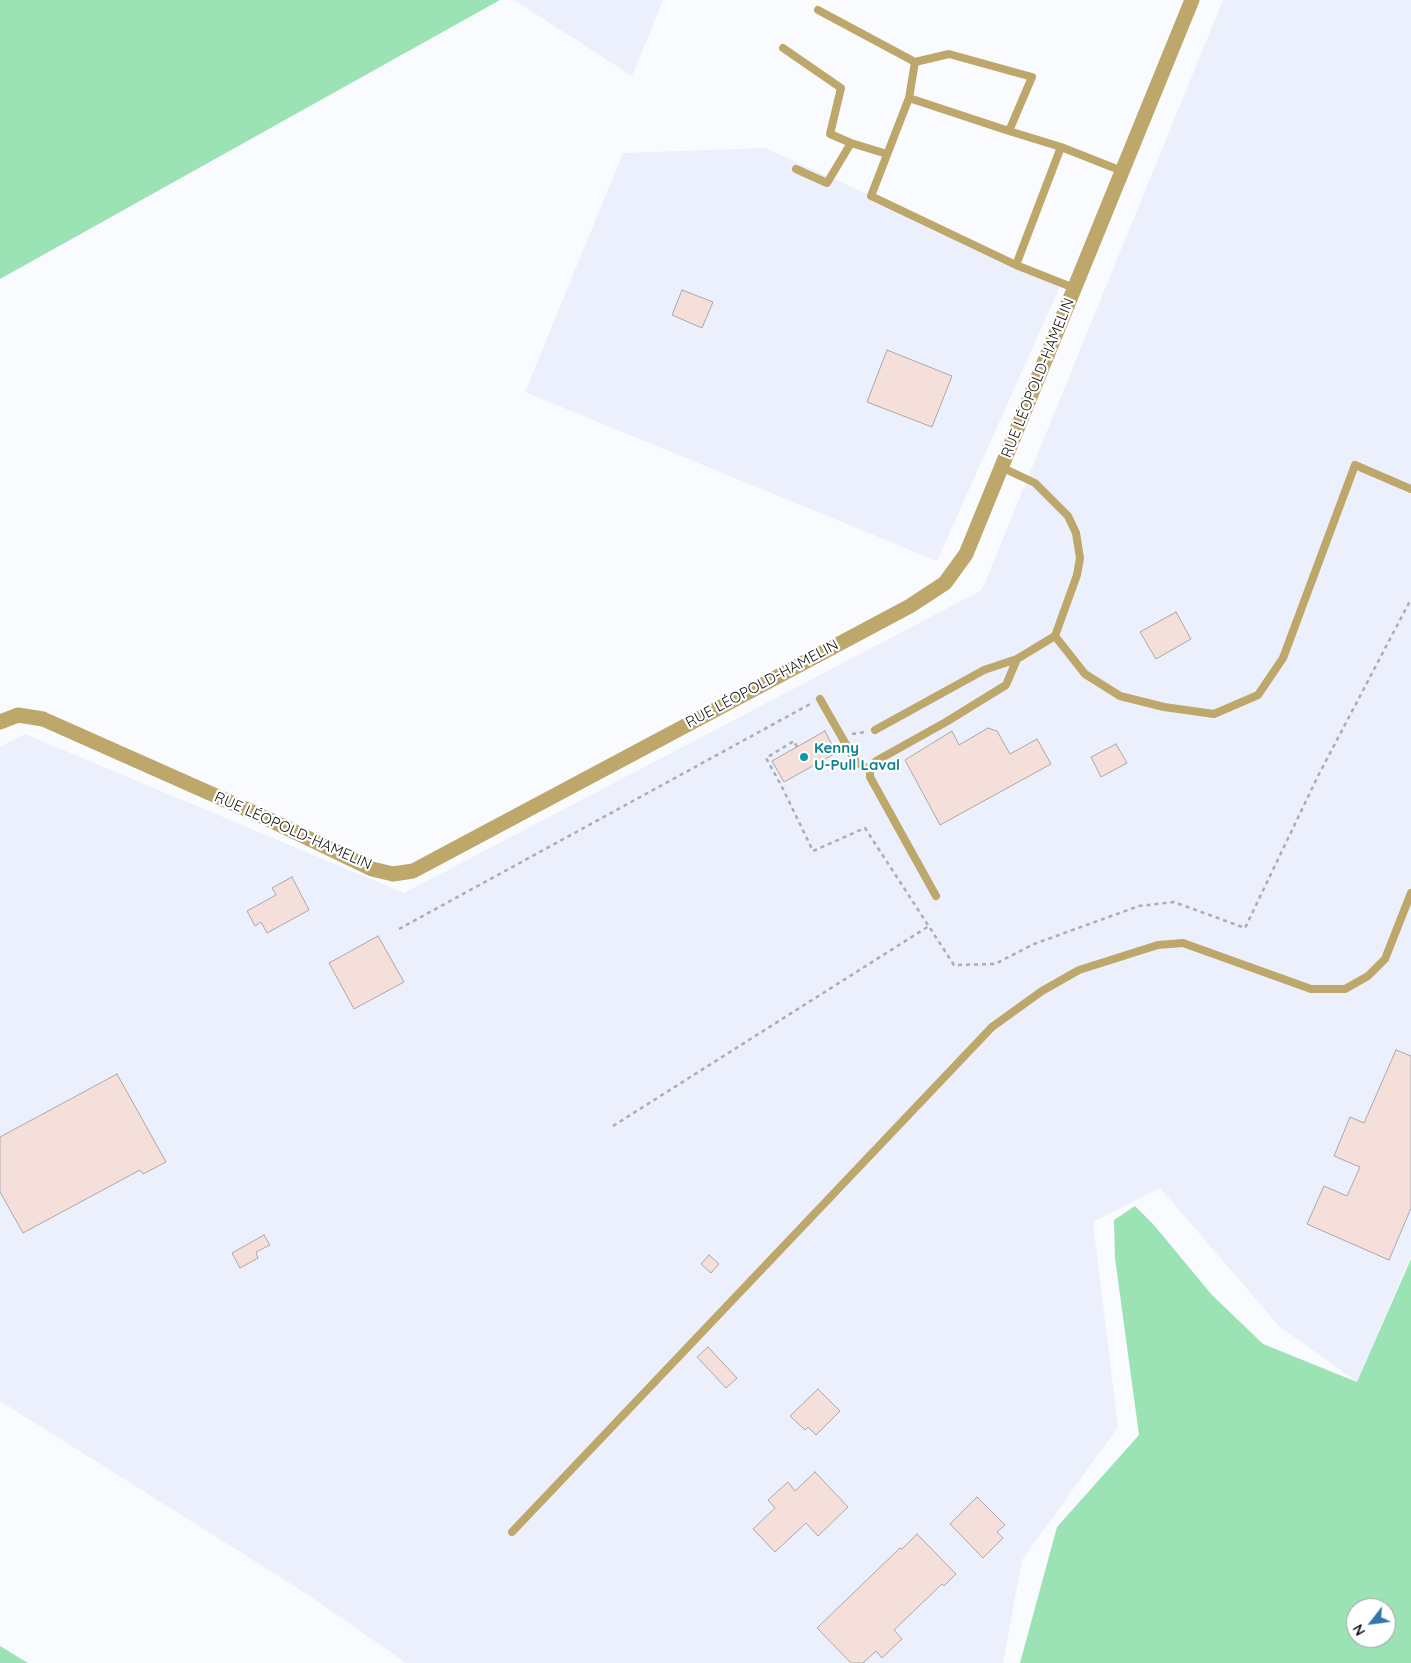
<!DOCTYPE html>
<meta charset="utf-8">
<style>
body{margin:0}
#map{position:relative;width:1411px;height:1663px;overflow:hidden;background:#fafbfe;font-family:Quicksand,sans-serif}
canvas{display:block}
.north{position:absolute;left:1346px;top:1598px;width:50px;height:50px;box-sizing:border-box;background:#fff;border:1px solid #a1a1a2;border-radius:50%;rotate:240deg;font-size:14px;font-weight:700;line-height:20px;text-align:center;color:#151517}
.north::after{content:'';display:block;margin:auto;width:18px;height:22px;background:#3277ac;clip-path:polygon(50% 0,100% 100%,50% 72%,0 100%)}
</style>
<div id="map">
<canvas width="1411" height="1663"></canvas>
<div class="north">N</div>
</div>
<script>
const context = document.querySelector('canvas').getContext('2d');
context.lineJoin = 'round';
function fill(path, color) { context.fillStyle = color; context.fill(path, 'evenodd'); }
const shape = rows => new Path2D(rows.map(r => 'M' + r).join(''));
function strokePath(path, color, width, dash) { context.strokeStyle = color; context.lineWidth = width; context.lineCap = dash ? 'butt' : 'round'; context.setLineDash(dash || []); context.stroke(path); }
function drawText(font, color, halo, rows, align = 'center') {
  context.font = font + ' Quicksand,sans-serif'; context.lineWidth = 4.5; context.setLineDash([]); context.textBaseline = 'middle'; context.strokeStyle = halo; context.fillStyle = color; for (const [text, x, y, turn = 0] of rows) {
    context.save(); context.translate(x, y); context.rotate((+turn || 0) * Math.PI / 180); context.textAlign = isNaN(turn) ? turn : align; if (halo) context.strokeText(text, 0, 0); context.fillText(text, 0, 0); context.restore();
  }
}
const built = shape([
 [514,0,663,0,632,76],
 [1223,0,1411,0,1411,1256,1357,1382,1279,1326,1160,1188,1093,1222,1118,1427,1022,1560,1003,1663,406,1663,307,1594,0,1401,0,747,25,734,404,893,982,590],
 [765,148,1062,282,937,561,525,392,623,153]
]);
const green = shape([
 [0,0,500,0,0,279],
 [1135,1206,1153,1224,1212,1295,1263,1344,1357,1382,1411,1259,1411,1663,1020,1663,1057,1527,1139,1435,1115,1258,1114,1220],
 [1356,1608,1386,1608,1386,1638,1356,1638],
 [0,1646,28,1663,0,1663]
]);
const building = shape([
 [682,290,713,302,702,328,672,315,682,290],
 [887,350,952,376,932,427,867,402,887,350],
 [1176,612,1191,639,1156,659,1140,632,1176,612],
 [988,728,997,731,1010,754,1037,739,1051,764,940,825,905,760,952,731,959,745,988,728],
 [825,731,836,753,784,782,772,761,825,731],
 [1116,744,1127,763,1101,777,1091,757,1116,744],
 [292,877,309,910,267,933,261,922,255,926,247,911,276,895,272,888,292,877],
 [378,936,404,982,354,1009,329,963,378,936],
 [1396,1050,1411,1056,1411,1208,1389,1260,1307,1224,1324,1186,1347,1196,1360,1167,1334,1156,1350,1117,1364,1123,1396,1050],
 [117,1074,166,1162,143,1174,140,1170,23,1233,0,1192,0,1137,117,1074],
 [264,1235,270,1245,256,1252,258,1258,240,1268,232,1253,264,1235],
 [709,1255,719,1264,711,1273,701,1264,709,1255],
 [708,1347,737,1378,726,1388,697,1357,708,1347],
 [818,1389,840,1411,816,1435,808,1427,805,1430,790,1416,818,1389],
 [815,1472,848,1507,818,1536,806,1523,775,1552,753,1529,775,1508,768,1500,788,1482,795,1491,815,1472],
 [977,1497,1005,1525,997,1532,1003,1538,983,1558,950,1524,977,1497],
 [917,1534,956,1574,944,1586,942,1584,894,1630,902,1639,882,1658,876,1651,863,1663,851,1663,817,1628,900,1548,902,1549,917,1534]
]);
const path = shape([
 [852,734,866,732],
 [797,747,794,741,766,758,782,787,813,851,865,828,954,965,995,964,1034,944,1139,906,1174,902,1245,928,1318,776,1411,599],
 [399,929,812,703],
 [613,1126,929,926]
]);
const lane = shape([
 [818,10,915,62,949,54,1032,77,1009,131,909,98,871,196,1016,265],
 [783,48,841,88,830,134,851,143,887,154],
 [909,98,915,62],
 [1009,131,1061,147],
 [796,169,827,183,851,143],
 [1074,288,1016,265,1061,147,1122,171],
 [1001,467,1035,483,1068,516,1076,533,1080,558,1077,575,1055,636],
 [820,699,856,762,870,770],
 [875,730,984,670,1017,659,1055,636,1085,674,1120,696,1164,707,1214,714,1258,695,1283,658,1355,465,1411,489],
 [936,896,870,777,870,770,876,761,946,722,1006,685,1017,659],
 [512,1532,992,1027,1042,991,1079,970,1158,945,1183,943,1311,989,1345,989,1368,976,1385,959,1411,893]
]);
const street = shape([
 [0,722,18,715,43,719,268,819,372,869,393,874,413,871,910,606,945,583,966,554,1192,0]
]);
const markers = [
 [804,757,5,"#0f9aa8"]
];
const streetNames = [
 ["RUE LÉOPOLD-HAMELIN",1038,378,-68],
 ["RUE LÉOPOLD-HAMELIN",762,684,-28],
 ["RUE LÉOPOLD-HAMELIN",293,831,24]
];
const cultureNames = [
 ["Kenny",814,748],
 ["U-Pull Laval",814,765]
];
fill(built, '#ebf0fc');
fill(green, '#9be2b4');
fill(building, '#f5dfdb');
strokePath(building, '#ada8a6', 1);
strokePath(path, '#acadaf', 2.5, [4, 4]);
strokePath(lane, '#bda76a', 8);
strokePath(street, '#bda76a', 15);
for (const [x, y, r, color] of markers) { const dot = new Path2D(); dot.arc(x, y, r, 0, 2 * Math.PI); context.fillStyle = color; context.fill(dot); strokePath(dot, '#fff', 2); }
drawText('15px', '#151517', '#fff', streetNames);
drawText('bold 15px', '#0d838f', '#fff', cultureNames, 'left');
</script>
